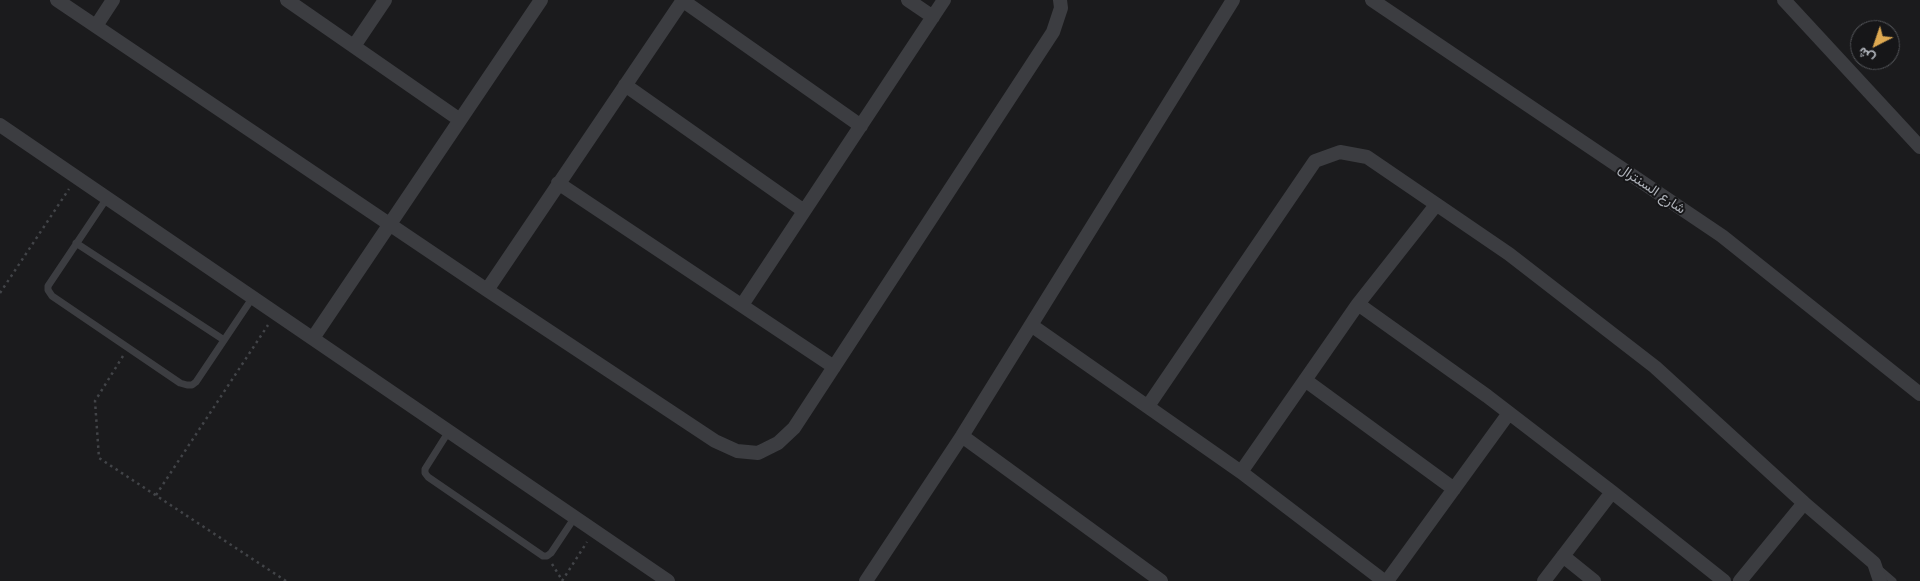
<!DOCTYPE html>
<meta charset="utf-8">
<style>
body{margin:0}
#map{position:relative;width:1920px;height:581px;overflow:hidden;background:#1b1b1d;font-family:Quicksand,Vazirmatn,sans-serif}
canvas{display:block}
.north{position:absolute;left:1850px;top:20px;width:50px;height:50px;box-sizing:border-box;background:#161618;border:1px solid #535559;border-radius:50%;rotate:221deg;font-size:14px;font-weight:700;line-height:20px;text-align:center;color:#afb3ba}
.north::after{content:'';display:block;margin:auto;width:18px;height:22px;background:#dea951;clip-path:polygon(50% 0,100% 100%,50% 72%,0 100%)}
</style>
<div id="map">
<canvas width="1920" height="581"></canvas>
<div class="north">ش</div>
</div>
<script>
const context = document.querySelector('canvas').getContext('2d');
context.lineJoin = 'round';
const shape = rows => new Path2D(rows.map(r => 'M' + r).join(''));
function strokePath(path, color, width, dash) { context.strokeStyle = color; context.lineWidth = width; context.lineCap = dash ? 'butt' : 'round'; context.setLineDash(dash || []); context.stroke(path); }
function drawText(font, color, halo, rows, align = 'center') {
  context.font = font + ' Quicksand,Vazirmatn,sans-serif'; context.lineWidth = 4; context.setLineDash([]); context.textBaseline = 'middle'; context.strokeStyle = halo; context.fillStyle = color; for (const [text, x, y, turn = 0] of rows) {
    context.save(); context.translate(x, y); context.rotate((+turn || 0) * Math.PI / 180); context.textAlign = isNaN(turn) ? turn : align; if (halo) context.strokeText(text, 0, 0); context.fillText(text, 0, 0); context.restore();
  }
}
const path = shape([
 [0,293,69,189],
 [123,356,95,401,99,458,286,581],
 [156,495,268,325],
 [552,564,562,580],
 [562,581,587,542]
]);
const lane = shape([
 [107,198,48,286,48,290,52,296,180,383,187,385,192,385,196,382,253,297],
 [76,243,224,340],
 [449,431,425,469,425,473,428,477,543,556,547,556,551,553,575,517],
 [1879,569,1893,581]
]);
const street = shape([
 [57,0,487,290,715,441,737,451,758,453,778,443,794,428,1053,32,1061,8,1060,0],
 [287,0,460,120],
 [682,0,861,126],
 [908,0,933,17],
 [1372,0,1722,236,1920,394],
 [1784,0,1920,147],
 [96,26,113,0],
 [354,46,385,0],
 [625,85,804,211],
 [0,125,668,581],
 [558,183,834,367],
 [487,290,683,0],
 [1358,304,1487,396,1612,492,1724,581],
 [742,305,944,0],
 [1031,325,1241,472,1384,581],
 [313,338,541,0],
 [1305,380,1454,489],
 [1148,406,1315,161,1340,152,1367,157,1509,254,1655,367,1804,503,1874,563,1880,581],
 [962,436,1161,581],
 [1241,472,1358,304,1436,205],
 [1563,556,1594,581],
 [866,581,962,436,1233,0],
 [1387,581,1509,413],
 [1544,581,1612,492],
 [1740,581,1804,503]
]);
const streetNames = [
 ["شارع السنترال",1652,189,34]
];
strokePath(path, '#424448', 2.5, [2.5, 4]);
strokePath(lane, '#3c3d41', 7);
strokePath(street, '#3c3d41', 14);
drawText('14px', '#afb3ba', '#161618', streetNames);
</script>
